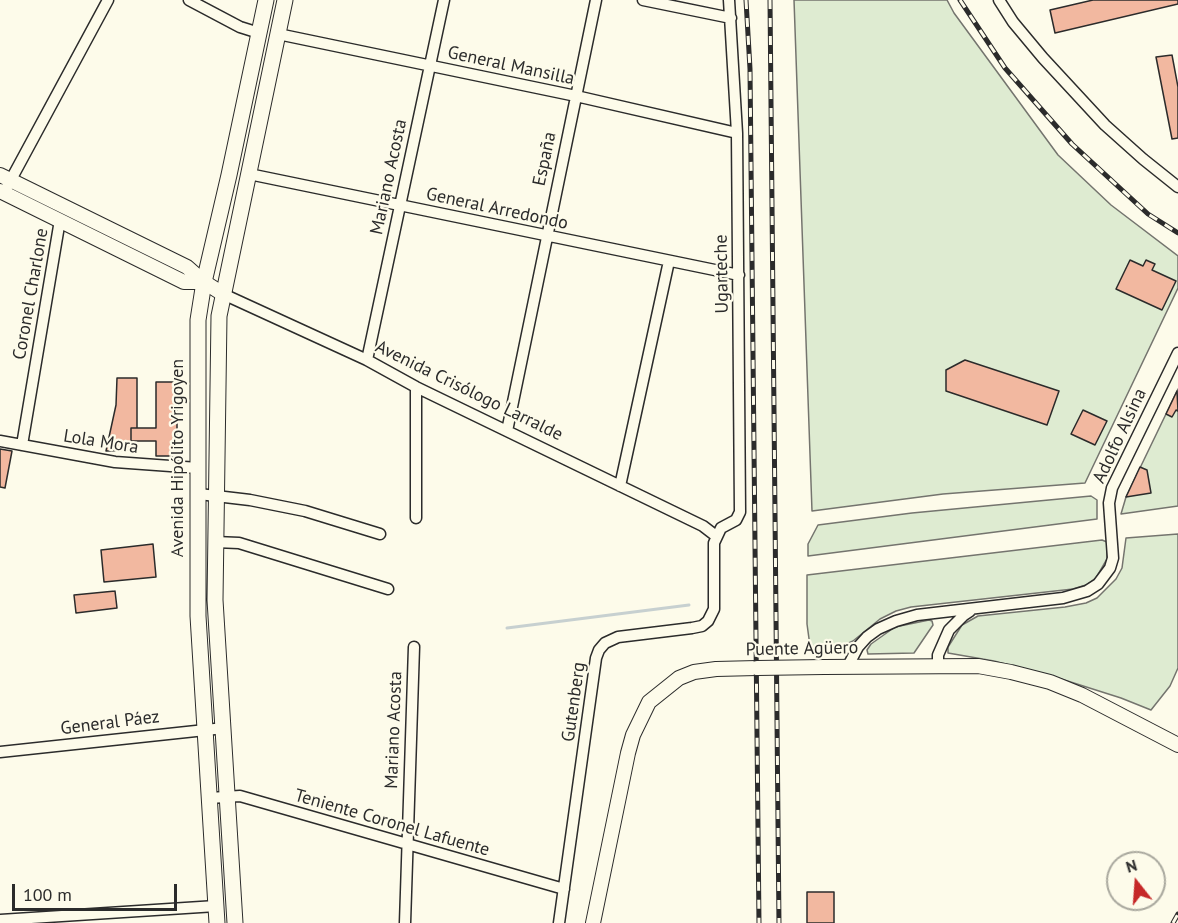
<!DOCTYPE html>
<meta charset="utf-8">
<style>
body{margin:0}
#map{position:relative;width:1178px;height:923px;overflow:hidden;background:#fdfbea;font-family:"PT Sans",sans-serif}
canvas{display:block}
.north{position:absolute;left:1106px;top:851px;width:60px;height:60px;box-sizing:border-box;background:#fdfbea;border:2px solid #a9a89e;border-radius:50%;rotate:343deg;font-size:16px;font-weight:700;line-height:24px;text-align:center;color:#2b2b2b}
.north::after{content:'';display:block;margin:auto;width:21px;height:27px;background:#c62828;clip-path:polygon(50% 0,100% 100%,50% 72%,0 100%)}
.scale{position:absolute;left:12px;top:884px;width:165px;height:27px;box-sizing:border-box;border:3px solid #2b2b2b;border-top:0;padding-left:8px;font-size:18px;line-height:21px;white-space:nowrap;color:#2b2b2b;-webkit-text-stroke:4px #fdfbea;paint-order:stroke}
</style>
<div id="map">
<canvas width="1178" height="923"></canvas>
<div class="north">N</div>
<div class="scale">100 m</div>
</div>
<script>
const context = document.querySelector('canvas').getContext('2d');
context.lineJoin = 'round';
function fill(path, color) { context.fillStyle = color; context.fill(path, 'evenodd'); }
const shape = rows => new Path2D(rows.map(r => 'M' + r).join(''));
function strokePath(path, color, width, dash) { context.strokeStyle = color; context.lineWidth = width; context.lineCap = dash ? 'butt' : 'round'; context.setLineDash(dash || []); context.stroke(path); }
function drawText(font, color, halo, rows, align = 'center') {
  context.font = font + ' "PT Sans",sans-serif'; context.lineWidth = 4.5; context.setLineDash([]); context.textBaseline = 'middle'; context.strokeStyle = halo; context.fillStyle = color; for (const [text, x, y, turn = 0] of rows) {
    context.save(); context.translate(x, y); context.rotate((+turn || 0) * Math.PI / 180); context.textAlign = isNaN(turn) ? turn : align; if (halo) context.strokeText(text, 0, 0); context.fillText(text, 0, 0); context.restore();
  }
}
const green = shape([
 [794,0,947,0,954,13,1058,155,1111,205,1178,256,1178,288,1085,483,943,494,812,511,794,0],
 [1178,389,1178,506,1121,514,1126,497,1178,389],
 [1091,496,1097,500,1097,519,808,556,808,544,818,525,912,513,1091,496],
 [1178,534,1178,668,1170,686,1151,710,1121,698,1058,678,994,661,948,653,948,647,962,625,978,616,1065,607,1086,603,1097,598,1116,579,1122,568,1126,538,1178,534],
 [1102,540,1107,542,1107,559,1096,578,1086,585,1073,589,911,607,896,611,880,619,853,641,840,647,828,650,814,649,810,646,807,624,807,575,1102,540],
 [929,620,932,621,933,625,914,653,868,654,867,650,871,644,895,627,929,620]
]);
const stream = shape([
 [507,628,689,605]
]);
const building = shape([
 [1093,0,1178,0,1178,4,1055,33,1050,10,1093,0],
 [1172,55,1178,87,1178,138,1172,139,1156,57,1172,55],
 [1130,260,1143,266,1146,260,1155,264,1152,270,1176,281,1162,310,1116,289,1130,260],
 [965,360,1059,391,1047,425,946,391,946,370,965,360],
 [117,378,137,378,137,428,131,428,131,441,135,441,135,450,106,451,116,405,117,378],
 [156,382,177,382,177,456,156,456,156,441,131,441,131,428,156,428,156,382],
 [1177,391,1178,411,1176,410,1172,417,1166,414,1177,391],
 [1083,410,1107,421,1095,445,1071,434,1083,410],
 [0,449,12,451,5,488,0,487,0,449],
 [1140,467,1147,470,1151,493,1126,497,1140,467],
 [153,544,156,577,104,582,101,550,153,544],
 [115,591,117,608,76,613,74,595,115,591],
 [807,892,834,892,834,923,807,923,807,892]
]);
const street = shape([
 [189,0,240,27,259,33],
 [643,0,731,18],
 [999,0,1013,22,1043,58,1105,125,1143,159,1178,187],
 [278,34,576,96,737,133],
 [249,174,739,275],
 [7,187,108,0],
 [223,294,367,360,416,387,703,526,716,536],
 [367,360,444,0],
 [507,431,596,0],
 [0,441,115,462,198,468],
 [22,445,60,220],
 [620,486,669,261],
 [199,494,250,500,305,511,380,534],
 [416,518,416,387],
 [215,542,239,543,388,589],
 [938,665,938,655,949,630,964,615,970,611],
 [848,666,858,647,867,637,878,629,896,621,917,615,1063,598,1087,591,1098,584,1110,568,1113,558,1109,503,1112,488,1178,353],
 [0,752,224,728],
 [210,798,240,796,564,889],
 [0,920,216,906],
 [405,923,414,647],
 [559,923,596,658,599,650,605,643,618,637,692,628,702,626,708,621,714,609,714,543,721,528,736,520,740,512,737,133,729,0]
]);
const secondary = shape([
 [0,175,187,267,204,282,223,294],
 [0,191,184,282,204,282],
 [824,667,978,666,1011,672,1050,682,1082,695,1178,745],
 [593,923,628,753,633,735,649,702,679,678,694,672,716,669,757,668]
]);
const primary = shape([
 [217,923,198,616,198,320,204,282,229,175,266,0],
 [235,923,215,600,219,316,285,0]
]);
const rail = shape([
 [746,0,750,69,759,923],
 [770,0,779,923],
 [960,0,1005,68,1072,144,1148,214,1178,233],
 [1173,923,1178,914]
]);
const secondaryBridge = shape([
 [757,668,824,667]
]);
const streetNames = [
 ["General Mansilla",511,66,12],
 ["España",545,159,-78],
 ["Mariano Acosta",389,177,-78],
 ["General Arredondo",497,209,12],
 ["Ugarteche",722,274,-91],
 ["Coronel Charlone",31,294,-80],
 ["Avenida Crisólogo Larralde",469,391,26],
 ["Adolfo Alsina",1120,436,-65],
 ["Lola Mora",101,442,9],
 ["Avenida Hipólito Yrigoyen",178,458,-90],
 ["Puente Agüero",802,649,-1],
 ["Gutenberg",574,702,-82],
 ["General Páez",110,723,-7],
 ["Mariano Acosta",394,730,-88],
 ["Teniente Coronel Lafuente",392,823,16]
];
fill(green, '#deebd1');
strokePath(green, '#74746e', 1.5);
strokePath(stream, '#c7d0d0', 3);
fill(building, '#f2b8a0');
strokePath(building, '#2b2b2b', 1.5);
strokePath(street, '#2b2b2b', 13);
strokePath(secondary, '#2b2b2b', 16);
strokePath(primary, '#2b2b2b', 17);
strokePath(street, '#fdfbea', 10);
strokePath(secondary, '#fdfbea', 14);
strokePath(primary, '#fdfbea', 15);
strokePath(rail, '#2b2b2b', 5);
strokePath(rail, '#fdfbea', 3, [9]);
strokePath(secondaryBridge, '#2b2b2b', 16, []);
strokePath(secondaryBridge, '#fdfbea', 14);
drawText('18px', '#2b2b2b', '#fdfbea', streetNames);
</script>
